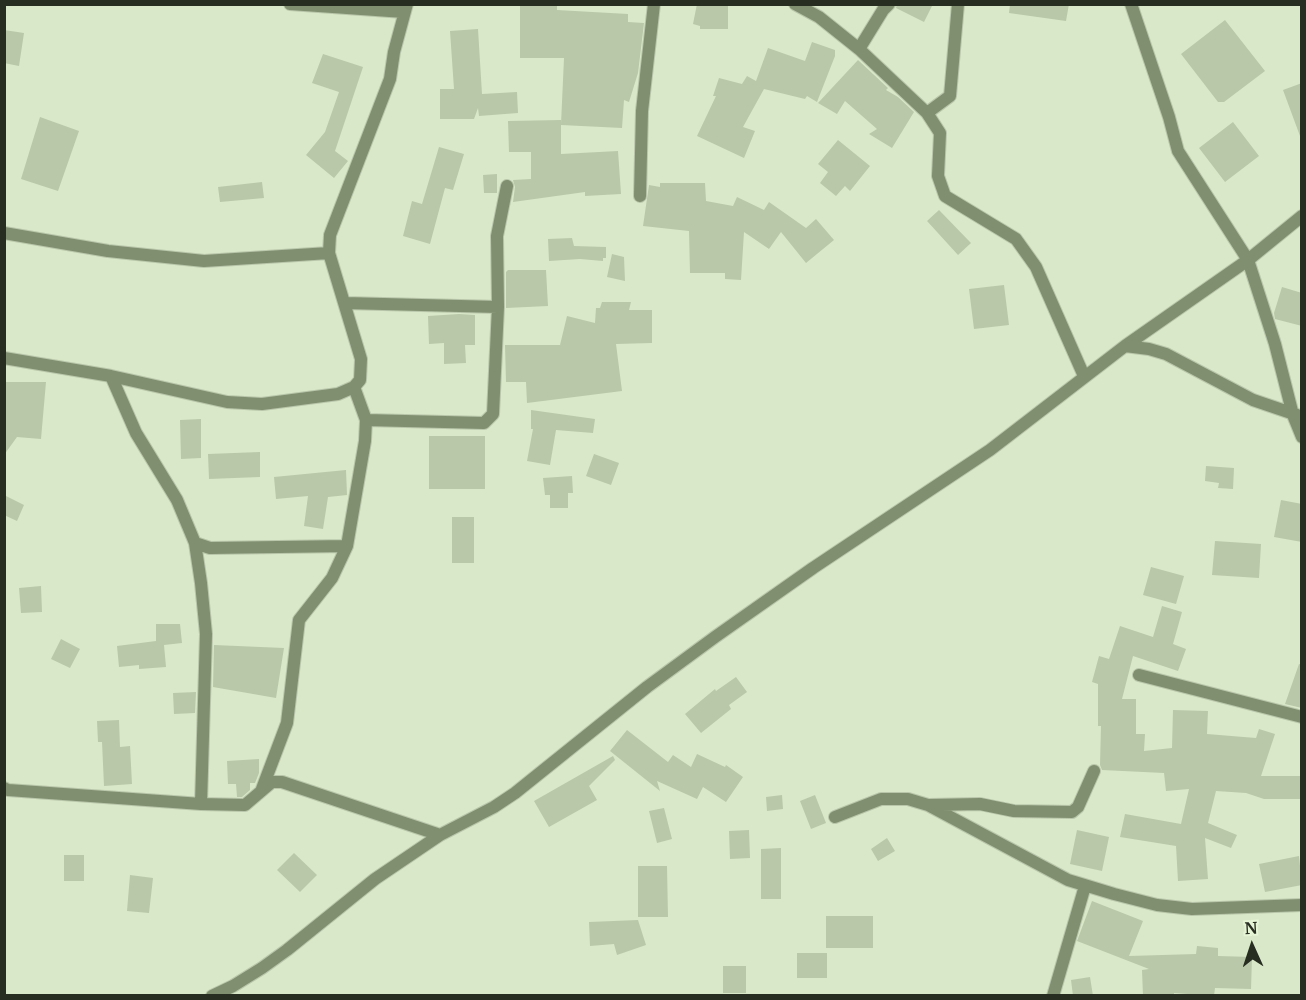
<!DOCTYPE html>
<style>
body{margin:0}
#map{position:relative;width:1306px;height:1000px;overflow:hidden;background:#d9e8c8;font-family:Merriweather,serif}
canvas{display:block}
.frame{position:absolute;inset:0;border:6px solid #272d21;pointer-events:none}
.north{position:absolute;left:1222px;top:916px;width:60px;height:60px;-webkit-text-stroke:4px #e6f5d5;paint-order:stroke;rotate:357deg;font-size:16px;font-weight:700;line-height:24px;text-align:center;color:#272d21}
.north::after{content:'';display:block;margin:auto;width:21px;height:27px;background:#272d21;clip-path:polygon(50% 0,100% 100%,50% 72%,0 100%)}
</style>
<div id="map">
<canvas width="1306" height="1000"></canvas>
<div class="frame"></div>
<div class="north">N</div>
</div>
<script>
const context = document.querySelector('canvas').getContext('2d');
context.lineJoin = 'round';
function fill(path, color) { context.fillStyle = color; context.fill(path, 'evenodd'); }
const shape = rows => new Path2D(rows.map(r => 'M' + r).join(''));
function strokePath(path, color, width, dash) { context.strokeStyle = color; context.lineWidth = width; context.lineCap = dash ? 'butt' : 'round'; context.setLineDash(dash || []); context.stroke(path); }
const building = shape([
 [697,4,728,4,728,29,700,29,700,26,693,24],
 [897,4,933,4,924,22,896,8],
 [1010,4,1069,4,1066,21,1009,13],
 [520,6,557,6,557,10,628,14,628,22,644,23,638,73,629,102,624,100,622,128,561,125,561,154,618,151,621,194,585,196,585,192,513,202,515,187,513,180,531,179,531,152,509,152,508,121,561,120,561,124,564,58,520,58],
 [1225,20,1265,71,1224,102,1218,102,1181,54],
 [478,29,482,94,517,92,518,113,479,116,478,108,474,119,440,119,440,89,454,89,450,31],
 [4,30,24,33,19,66,4,63],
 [812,42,835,50,835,56,817,102,807,96,805,99,764,89,743,127,755,131,744,158,697,136,716,96,713,96,719,78,742,84,747,76,756,81,768,48,805,61],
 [323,54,363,67,335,151,348,161,334,178,306,155,325,132,339,92,312,83],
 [858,60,888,88,886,90,898,97,914,112,892,148,869,134,877,129,845,101,837,114,818,103],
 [1302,83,1302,136,1300,136,1283,90],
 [40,117,79,131,58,191,21,179],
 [1233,122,1259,156,1225,182,1199,148],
 [838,140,870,166,850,191,845,186,836,196,820,183,828,172,818,164],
 [439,147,464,154,453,190,445,188,430,244,403,236,412,201,422,204],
 [497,174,497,193,484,193,483,175],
 [262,182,264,198,220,202,218,187],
 [660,183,705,183,706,201,733,206,737,197,764,210,769,202,806,228,816,219,834,240,806,263,781,232,769,249,744,232,741,280,725,279,725,273,690,273,689,231,643,226,649,185,660,187],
 [939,210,971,243,958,255,927,221],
 [572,238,574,246,606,247,606,258,603,258,603,261,580,259,549,261,548,239],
 [612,254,624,257,625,281,607,277],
 [508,270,546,270,548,306,506,308,506,272],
 [1004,285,1009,325,974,329,969,289],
 [1282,287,1302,293,1302,326,1275,319,1274,313],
 [602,302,631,302,629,310,652,310,652,343,616,344,622,391,527,403,526,382,506,382,505,345,560,345,567,316,595,323,596,308,600,308],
 [459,314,475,315,475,345,465,345,466,363,444,364,444,343,429,344,428,316],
 [4,382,46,382,41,439,17,437,4,455],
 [531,410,595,419,593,433,556,430,550,465,527,461,533,429,531,429],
 [201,419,201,458,181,459,180,420],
 [429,436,485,436,485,489,429,489],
 [260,452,260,477,209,479,208,454],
 [594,454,619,463,611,485,586,476],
 [1206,466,1234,468,1233,489,1218,488,1219,483,1205,481],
 [346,470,347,495,328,497,323,529,304,526,308,496,276,499,274,477],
 [572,476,573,493,568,493,568,508,550,508,550,495,545,495,543,478],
 [4,495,24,505,17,521,4,515],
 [1281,500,1302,504,1302,542,1274,537],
 [452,517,474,517,474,563,452,563],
 [1215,541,1261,544,1259,578,1212,575],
 [1151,567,1184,576,1176,604,1143,595],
 [41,586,42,612,21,613,19,588],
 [1162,606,1182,612,1173,644,1186,649,1178,671,1133,656,1122,699,1136,699,1136,734,1145,734,1144,751,1172,748,1173,710,1208,711,1207,734,1256,738,1259,729,1275,734,1261,776,1302,776,1302,799,1264,799,1246,793,1216,791,1208,823,1237,835,1231,848,1205,838,1208,879,1178,881,1176,846,1120,837,1125,814,1181,824,1189,789,1166,791,1164,773,1102,770,1100,765,1101,726,1098,726,1098,684,1092,682,1099,656,1109,659,1120,626,1153,637],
 [156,624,180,624,182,643,164,645,166,667,139,669,139,665,119,667,117,646,156,641],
 [61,639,80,649,70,668,51,659],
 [214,645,284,648,276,698,213,687],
 [1299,664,1302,665,1302,708,1285,704],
 [736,677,747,692,729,705,731,709,701,733,685,714,715,689,716,691],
 [196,692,195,713,174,714,173,693],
 [119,720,120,747,130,746,132,784,104,786,102,742,98,742,97,721],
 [627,730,668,762,673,755,691,767,697,754,725,767,726,765,743,777,726,802,703,787,697,799,657,781,660,791,610,751],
 [613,756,615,760,589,786,597,800,549,827,534,801],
 [259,759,259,773,255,783,250,783,250,790,242,797,237,797,236,784,228,784,227,761],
 [782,795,783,809,767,811,766,797],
 [815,795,826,823,811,829,800,801],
 [664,808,672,839,657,843,649,811],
 [749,830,750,858,730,859,729,831],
 [1077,830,1109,837,1102,871,1070,864],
 [887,838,895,851,878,861,871,849],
 [781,848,781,899,761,899,761,849],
 [294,853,317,875,300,892,277,870],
 [64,855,84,855,84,881,64,881],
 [1299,856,1302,885,1265,892,1259,864],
 [638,866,667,866,668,917,638,917],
 [130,875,153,878,149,913,127,911],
 [1092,901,1143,921,1129,956,1196,954,1197,946,1218,948,1218,956,1252,957,1251,989,1215,988,1214,996,1174,993,1174,996,1143,996,1142,970,1149,969,1077,941],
 [826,916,873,916,873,948,826,948],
 [638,920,646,945,617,955,614,944,590,946,589,922],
 [797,953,827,953,827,978,797,978],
 [723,966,746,966,746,993,723,993],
 [1090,977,1093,996,1073,996,1071,980]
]);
const street = shape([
 [290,4,404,12],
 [795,4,819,17,859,49,927,113,940,133,938,176,945,196,1016,239,1036,267,1084,376],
 [1131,4,1169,117,1178,151,1248,260,1275,344,1293,415,1302,437],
 [859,49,883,10,889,4],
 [927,113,950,96,958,4],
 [640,196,642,111,654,4],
 [4,233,108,251,204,261,329,253],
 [345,303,498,307],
 [1125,346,1149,349,1166,354,1253,400,1297,415],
 [4,358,111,376,227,402,262,404,338,394,354,387,360,380,361,359,329,253,330,235,390,79,394,52,407,4],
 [111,376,136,433,177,500,195,543,210,548,347,546],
 [366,420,484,423,493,414,498,307,497,236,507,186],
 [195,543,201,583,206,634,201,804],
 [1139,675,1302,717],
 [4,788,8,790,201,804,245,805,272,782,282,782,440,835],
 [262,789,287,723,299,620,332,578,347,546,365,441,366,420,354,387],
 [929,805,980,804,1014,811,1072,812,1078,807,1094,771],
 [835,817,881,799,908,799,928,805,1068,880,1114,894,1157,905,1192,909,1302,905],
 [212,996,233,986,262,968,287,950,375,879,440,835,494,807,515,793,647,687,715,637,813,568,990,450,1125,346,1248,260,1302,216],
 [1053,996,1085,886]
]);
fill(building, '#b9c8a9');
strokePath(street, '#b9c6aa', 14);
strokePath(street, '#808f70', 12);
</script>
